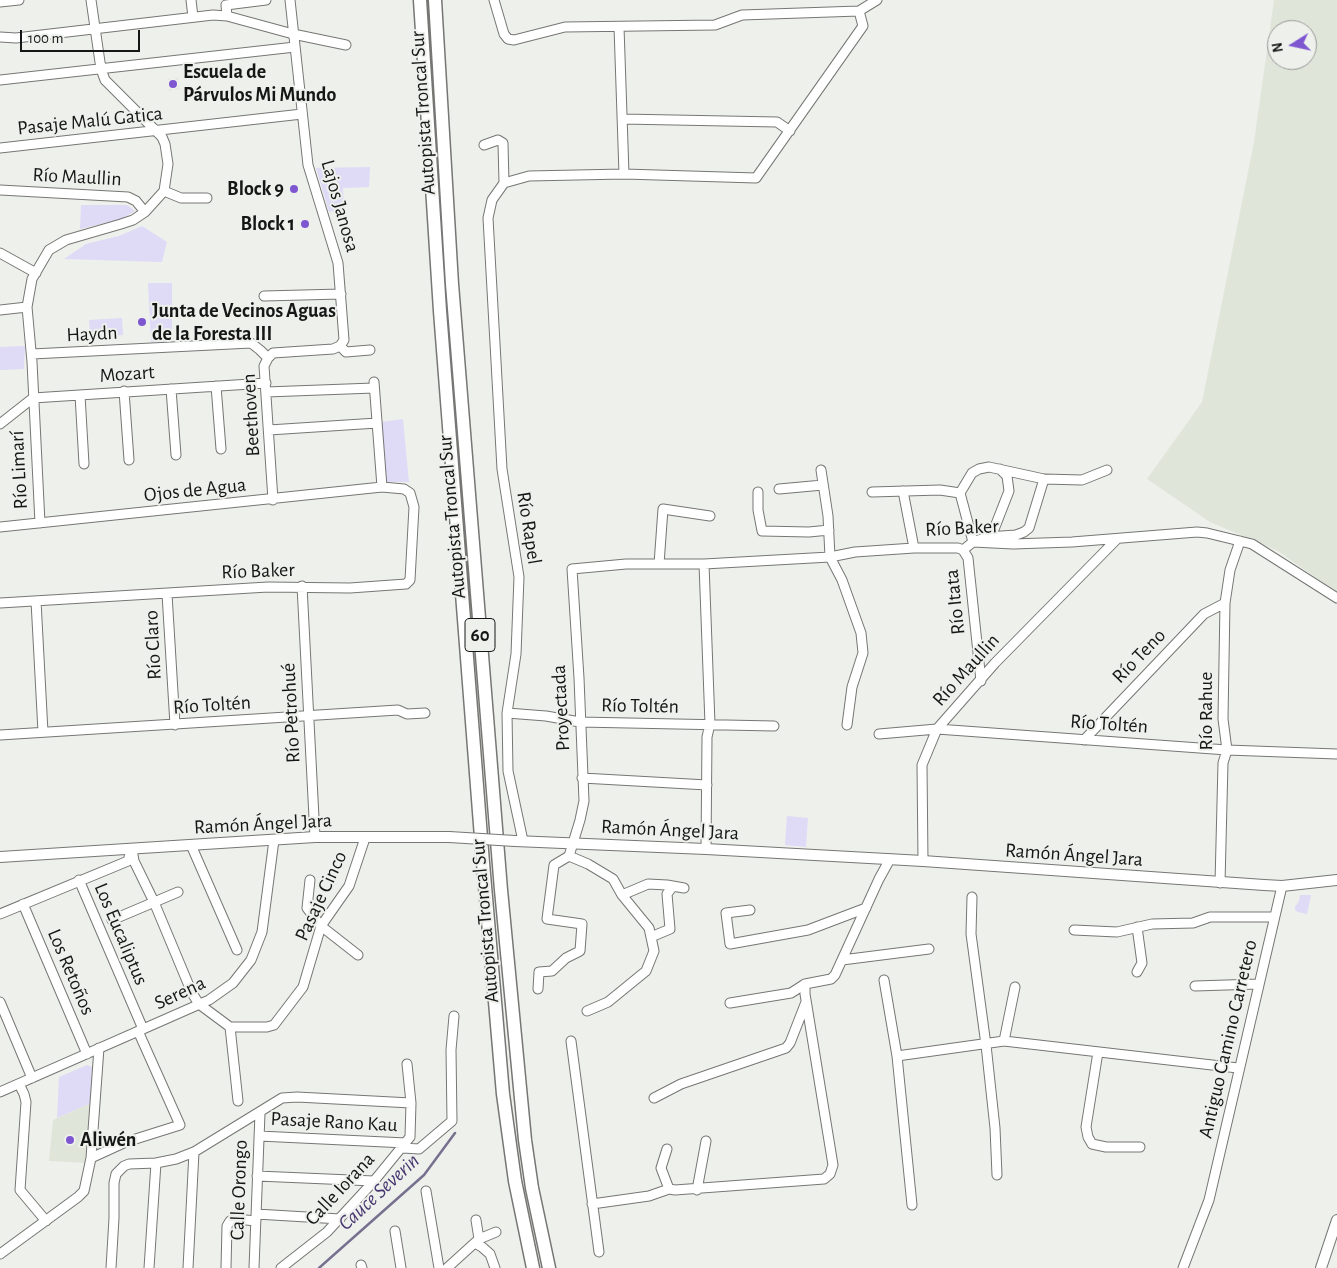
<!DOCTYPE html>
<meta charset="utf-8">
<style>
body{margin:0}
#map{position:relative;width:1337px;height:1268px;overflow:hidden;background:#eef0ec;font-family:"Alegreya Sans",sans-serif}
canvas{display:block}
.north{position:absolute;left:1267px;top:20px;width:50px;height:50px;box-sizing:border-box;background:#eef0ec;border:1px solid #979996;border-radius:50%;rotate:260deg;font-size:14px;font-weight:700;line-height:20px;text-align:center;color:#151615}
.north::after{content:'';display:block;margin:auto;width:18px;height:22px;background:#7e56d0;clip-path:polygon(50% 0,100% 100%,50% 72%,0 100%)}
.scale{position:absolute;left:20px;top:30px;width:120px;height:22px;box-sizing:border-box;border:2px solid #151615;border-top:0;padding-left:6px;font-size:15px;line-height:18px;white-space:nowrap;color:#151615;-webkit-text-stroke:4px #eef0ec;paint-order:stroke}
</style>
<div id="map">
<canvas width="1337" height="1268"></canvas>
<div class="north">N</div>
<div class="scale">100 m</div>
</div>
<script>
const context = document.querySelector('canvas').getContext('2d');
context.lineJoin = 'round';
function fill(path, color) { context.fillStyle = color; context.fill(path, 'evenodd'); }
const shape = rows => new Path2D(rows.map(r => 'M' + r).join(''));
function strokePath(path, color, width, dash) { context.strokeStyle = color; context.lineWidth = width; context.lineCap = dash ? 'butt' : 'round'; context.setLineDash(dash || []); context.stroke(path); }
function drawText(font, color, halo, rows, align = 'center') {
  context.font = font + ' "Alegreya Sans",sans-serif'; context.lineWidth = 4; context.setLineDash([]); context.textBaseline = 'middle'; context.strokeStyle = halo; context.fillStyle = color; for (const [text, x, y, turn = 0] of rows) {
    context.save(); context.translate(x, y); context.rotate((+turn || 0) * Math.PI / 180); context.textAlign = isNaN(turn) ? turn : align; if (halo) context.strokeText(text, 0, 0); context.fillText(text, 0, 0); context.restore();
  }
}
const built = shape([
 [1274,0,1337,0,1337,593,1278,551,1210,522,1147,479,1202,402,1254,142],
 [1277,30,1307,30,1307,60,1277,60],
 [178,78,179,89,169,91,168,79],
 [91,1103,86,1163,49,1161,53,1120]
]);
const green = shape([
 [370,167,369,187,343,188,344,208,329,212,316,168],
 [81,205,127,205,135,211,121,219,80,229],
 [142,226,167,242,162,262,64,259,86,244,119,236],
 [148,283,172,283,172,344,151,342],
 [122,318,123,335,90,338,89,320],
 [25,346,24,369,0,370,0,347],
 [403,419,409,482,386,482,381,422],
 [787,816,808,818,806,847,785,845],
 [1300,895,1311,895,1307,914,1298,912,1295,910,1295,907,1299,901],
 [87,1065,92,1067,91,1103,57,1118,59,1077]
]);
const stream = shape([
 [319,1268,424,1175,455,1133]
]);
const minor = shape([
 [191,0,193,17],
 [494,0,504,34,508,39,514,40,565,27,715,25,742,15,859,11,863,26,756,178,624,174,529,176,504,183,492,200,488,218,502,469,519,577,516,654,507,713,508,771,523,841],
 [0,2,19,0],
 [859,11,877,0],
 [227,16,226,5,266,0],
 [619,27,624,174],
 [0,37,16,38,213,15,227,16,293,34,346,45],
 [0,80,295,47],
 [622,119,777,122,790,131],
 [484,145,498,140,503,143,504,183],
 [0,148,302,114],
 [0,190,128,197,136,201,145,212],
 [164,191,181,198,207,198],
 [0,253,36,273],
 [264,296,341,294],
 [0,310,27,307],
 [340,346,346,352,370,350],
 [32,354,251,343,260,350,268,358],
 [374,382,382,487],
 [216,386,221,449],
 [171,389,176,455],
 [124,391,129,460],
 [266,392,374,388],
 [80,395,84,464],
 [0,424,33,398,266,383],
 [269,430,377,423],
 [821,470,828,516,830,557,842,580,861,633,863,653,852,687,847,725],
 [1044,479,1029,528,1024,532,1016,535,987,537,973,542,960,493,972,473,979,469,989,467,1044,479,1082,480,1107,470],
 [779,489,823,485],
 [903,491,914,548],
 [758,492,758,510,762,531,809,532,829,530],
 [872,492,940,490,960,493],
 [273,500,264,366,268,358,273,353,333,349,340,346,344,340,338,263,308,165,290,0],
 [40,523,32,362,27,307,32,279,49,250,66,240,121,224,133,220,145,212,164,191,168,164,165,144,162,137,105,80,101,69,91,0],
 [0,527,382,487,404,489,410,493,414,507,410,580,406,584,350,588,268,587,0,603],
 [991,537,1009,491,1007,476,1000,469],
 [963,550,968,558,981,681],
 [659,564,663,509,710,516],
 [704,564,710,724,707,737,706,849],
 [302,586,315,837],
 [167,594,175,725],
 [36,601,43,732],
 [507,713,546,716,580,722,774,726],
 [879,734,937,729,1227,750,1337,754],
 [0,735,398,710,407,714,425,713],
 [1084,740,1204,614,1225,603],
 [582,778,707,785],
 [191,845,237,950],
 [132,849,134,861,154,902,192,993,199,1004,230,1027,267,1027,274,1025,303,987,321,926,349,886,365,838],
 [923,861,922,765,937,729,995,663,1117,539],
 [79,880,143,1029],
 [310,880,307,908,321,926,358,955],
 [1220,883,1223,763,1227,750,1223,719,1225,603,1230,570,1240,541],
 [622,895,648,884,667,885,684,888],
 [972,897,971,934,986,1045,995,1128,997,1175],
 [23,904,87,1054],
 [750,910,726,913,730,944,808,930,866,908],
 [0,914,128,861,131,850],
 [112,920,178,892],
 [1137,927,1142,963,1137,972],
 [1074,930,1117,932,1152,924,1193,923,1210,917,1274,917],
 [651,937,670,929,667,894,673,886],
 [842,960,929,949],
 [884,980,897,1056,912,1205],
 [1195,986,1258,984],
 [538,989,539,972,552,971,566,958,580,951,582,924,547,919,554,865,569,856],
 [0,1002,32,1078],
 [730,1003,791,993,805,984],
 [587,1011,608,1002,646,971,654,951,649,928,622,895,613,879,588,864,569,856,580,820,584,801,579,678,572,569,626,564,704,564,830,557,855,552,914,548,958,548,963,550,973,542,1013,544,1072,542,1197,532,1207,533,1252,544,1337,598],
 [230,1027,238,1101],
 [571,1041,599,1252],
 [1004,1041,1015,987],
 [1098,1052,1086,1127,1088,1137,1092,1144,1106,1147,1140,1147],
 [897,1056,1004,1041,1238,1068],
 [19,1084,24,1094,26,1102,20,1190,46,1221],
 [0,1092,209,1000,233,983,251,960,262,932,274,840],
 [654,1098,681,1084,786,1048,790,1043,806,1002],
 [259,1136,406,1143],
 [403,1148,419,1149,452,1121,451,1050,454,1016],
 [667,1149,661,1168,669,1189,675,1190,824,1179,830,1174,833,1165,805,994,805,984,831,979,835,975,879,879,890,859],
 [91,1158,126,1142,180,1125,138,1031],
 [257,1176,374,1181],
 [697,1190,706,1141],
 [426,1191,439,1268],
 [592,1204,649,1196,669,1189],
 [256,1214,340,1219],
 [395,1231,401,1268],
 [479,1239,496,1232],
 [475,1243,482,1247,490,1254,495,1268],
 [0,1254,78,1197,84,1191,91,1158,99,1048],
 [361,1265,362,1268],
 [111,1268,114,1218,114,1183,116,1174,124,1166,129,1164,156,1163,176,1159,194,1152,282,1098,297,1097,411,1103],
 [149,1268,156,1163],
 [188,1268,194,1152],
 [226,1268,227,1226,230,1221,236,1219,256,1221],
 [254,1268,260,1113],
 [281,1268,327,1232,374,1181,410,1137,411,1103,407,1064],
 [447,1268,479,1239,476,1220],
 [1183,1268,1209,1200,1282,886]
]);
const major = shape([
 [515,841,706,849,923,861,1264,885,1282,886,1337,880],
 [0,857,315,837,449,837],
 [1321,1268,1337,1220]
]);
const highway = shape([
 [420,0,440,311,483,863,503,1094,515,1181,533,1268],
 [435,0,452,284,501,890,525,1140,532,1188,549,1268]
]);
const majorBridge = shape([
 [449,837,515,841]
]);
const markers = [
 [173,84,5,"#7e56d0"],
 [294,189,5,"#7e56d0"],
 [305,224,5,"#7e56d0"],
 [142,322,5,"#7e56d0"],
 [70,1140,5,"#7e56d0"]
];
const shields = [
 [480,635,30]
];
const shieldNames = [
 ["60",480,635]
];
const poiNames = [
 ["Escuela de",183,72],
 ["Párvulos Mi Mundo",183,95],
 ["Block 9",284,189,"right"],
 ["Block 1",295,224,"right"],
 ["Junta de Vecinos Aguas",152,311],
 ["de la Foresta III",152,334],
 ["Aliwén",80,1140]
];
const streetNames = [
 ["Autopista Troncal Sur",423,113,-94],
 ["Pasaje Malú Gatica",90,121,-6],
 ["Río Maullin",77,177,3],
 ["Lajos Janosa",340,206,74],
 ["Haydn",92,334,-3],
 ["Mozart",127,374,-4],
 ["Beethoven",251,415,-93],
 ["Río Limarí",19,470,-93],
 ["Ojos de Agua",195,490,-6],
 ["Autopista Troncal Sur",452,517,-95],
 ["Río Rapel",529,528,81],
 ["Río Baker",962,528,-3],
 ["Río Baker",258,571,-2],
 ["Río Itata",955,602,-96],
 ["Río Claro",153,645,-93],
 ["Río Teno",1139,656,-46],
 ["Río Maullin",966,670,-48],
 ["Río Toltén",212,705,-4],
 ["Río Toltén",640,706,1],
 ["Proyectada",561,708,-93],
 ["Río Rahue",1206,711,-90],
 ["Río Petrohué",291,713,-93],
 ["Río Toltén",1109,724,4],
 ["Ramón Ángel Jara",263,824,-3],
 ["Ramón Ángel Jara",670,830,3],
 ["Ramón Ángel Jara",1074,855,4],
 ["Pasaje Cinco",321,896,-65],
 ["Autopista Troncal Sur",485,921,-95],
 ["Los Eucaliptus",121,934,67],
 ["Los Retoños",71,972,67],
 ["Serena",180,993,-25],
 ["Antiguo Camino Carretero",1228,1039,-77],
 ["Pasaje Rano Kau",334,1122,3],
 ["Calle Iorana",340,1189,-47],
 ["Calle Orongo",239,1190,-88]
];
const waterNames = [
 ["Cauce Severin",379,1192,-43]
];
fill(built, '#e0e5da');
fill(green, '#dfdaf6');
strokePath(stream, '#77708e', 2.5);
strokePath(minor, '#767774', 11);
strokePath(major, '#767774', 12);
strokePath(highway, '#767774', 15);
strokePath(minor, '#fff', 9);
strokePath(major, '#fff', 10);
strokePath(highway, '#fff', 12);
strokePath(majorBridge, '#767774', 12, []);
strokePath(majorBridge, '#fff', 10);
for (const [x, y, r, color] of markers) { const dot = new Path2D(); dot.arc(x, y, r, 0, 2 * Math.PI); context.fillStyle = color; context.fill(dot); strokePath(dot, '#eef0ec', 2); }
for (const [x, y, w] of shields) { const box = new Path2D(); box.roundRect(x - w / 2, y - 16.5, w, 33, 4); context.fillStyle = '#eef0ec'; context.fill(box); strokePath(box, '#151615', 1); }
drawText('bold 19px', '#151615', null, shieldNames);
drawText('bold 20px', '#151615', '#eef0ec', poiNames, 'left');
drawText('20px', '#151615', '#eef0ec', streetNames);
drawText('italic 21px', '#483770', '#eef0ec', waterNames);
</script>
